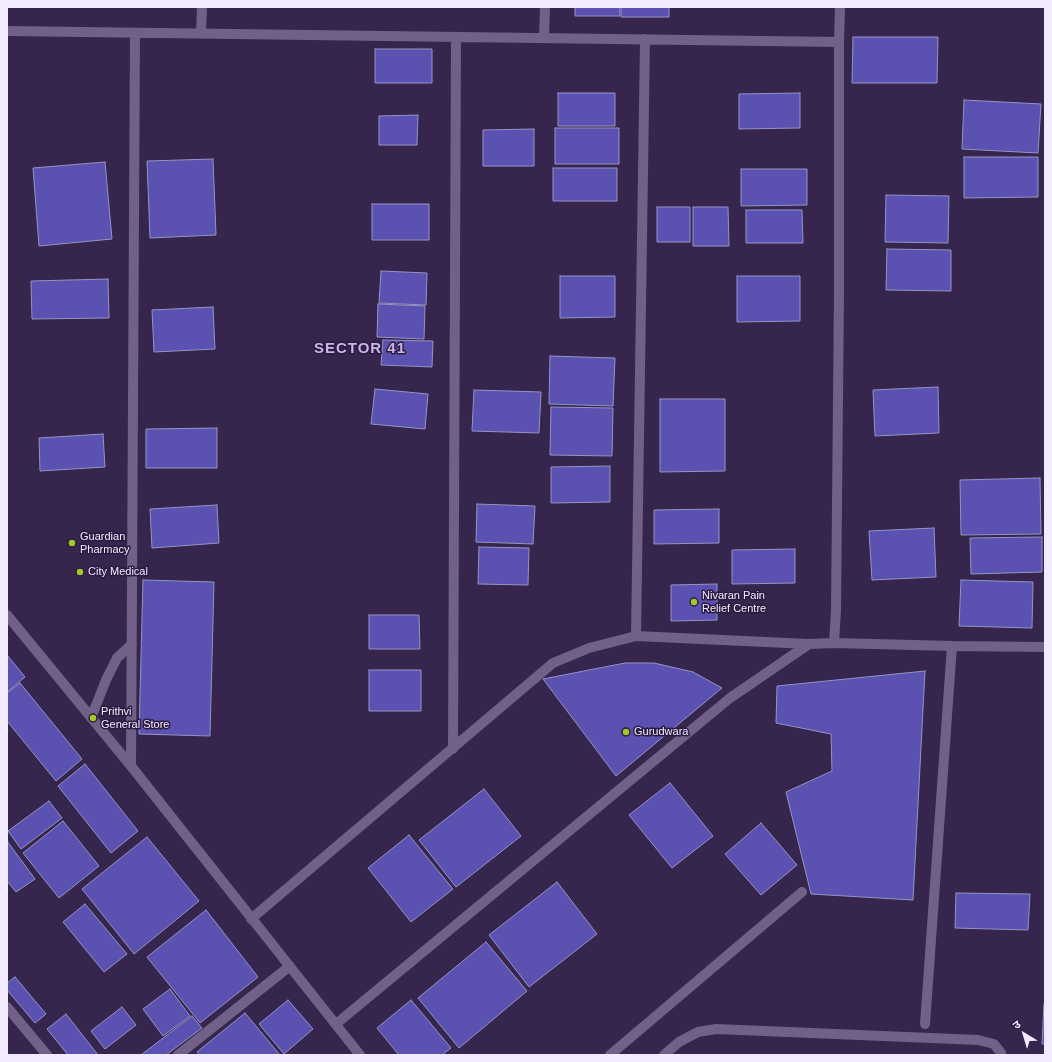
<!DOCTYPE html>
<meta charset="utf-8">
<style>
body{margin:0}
#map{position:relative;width:1052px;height:1062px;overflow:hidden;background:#36254c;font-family:Helvetica,"Noto Sans Devanagari",sans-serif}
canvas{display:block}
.frame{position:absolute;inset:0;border:8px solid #f2eaff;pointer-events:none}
.north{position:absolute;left:1004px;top:1014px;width:40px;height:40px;-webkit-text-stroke:3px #2c1b41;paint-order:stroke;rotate:322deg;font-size:11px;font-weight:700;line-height:16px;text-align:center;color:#f2eaff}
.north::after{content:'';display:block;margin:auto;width:14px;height:18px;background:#f2eaff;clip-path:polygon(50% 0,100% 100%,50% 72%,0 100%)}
</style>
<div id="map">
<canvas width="1052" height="1062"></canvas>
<div class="frame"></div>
<div class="north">उ</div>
</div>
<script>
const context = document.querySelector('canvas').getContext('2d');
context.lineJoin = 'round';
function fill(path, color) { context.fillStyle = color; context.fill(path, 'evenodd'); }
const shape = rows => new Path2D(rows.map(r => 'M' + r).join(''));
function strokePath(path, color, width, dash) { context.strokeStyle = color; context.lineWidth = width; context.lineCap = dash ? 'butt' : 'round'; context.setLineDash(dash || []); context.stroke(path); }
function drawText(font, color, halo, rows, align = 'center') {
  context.font = font + ' Helvetica,sans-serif'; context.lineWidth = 3; context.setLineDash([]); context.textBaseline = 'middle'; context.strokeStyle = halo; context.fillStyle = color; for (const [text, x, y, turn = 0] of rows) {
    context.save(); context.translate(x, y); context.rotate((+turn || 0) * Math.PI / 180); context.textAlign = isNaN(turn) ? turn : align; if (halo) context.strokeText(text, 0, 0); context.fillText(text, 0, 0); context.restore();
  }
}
const building = shape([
 [575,7,620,7,620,16,575,16,575,7],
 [621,7,669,7,669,17,621,17,621,7],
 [853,37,938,37,937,83,852,83,853,37],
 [375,49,432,49,432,83,375,83,375,49],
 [558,93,615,93,615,126,558,126,558,93],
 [800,93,800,128,739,129,739,94,800,93],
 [964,100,1041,104,1038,153,962,149,964,100],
 [418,115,417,145,379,145,379,116,418,115],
 [555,128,619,128,619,164,555,164,555,128],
 [534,129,534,166,483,166,483,130,534,129],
 [964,157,1038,157,1038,197,964,198,964,157],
 [213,159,216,235,150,238,147,161,213,159],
 [105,162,112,239,39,246,33,168,105,162],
 [553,168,617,168,617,201,553,201,553,168],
 [741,169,807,169,807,205,741,206,741,169],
 [886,195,949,196,948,243,885,242,886,195],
 [372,204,429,204,429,240,372,240,372,204],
 [657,207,690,207,690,242,657,242,657,207],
 [693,207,728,207,729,246,693,246,693,207],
 [746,210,802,210,803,243,746,243,746,210],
 [887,249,951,250,951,291,886,290,887,249],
 [381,271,427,273,426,305,379,303,381,271],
 [560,276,615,276,615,317,560,318,560,276],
 [737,276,800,276,800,321,737,322,737,276],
 [108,279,109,318,32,319,31,281,108,279],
 [378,304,425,306,424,339,377,337,378,304],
 [213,307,215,349,154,352,152,310,213,307],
 [383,340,433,341,432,367,381,365,383,340],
 [550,356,615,358,613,406,549,404,550,356],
 [938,387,939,433,875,436,873,390,938,387],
 [375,389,428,394,425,429,371,424,375,389],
 [474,390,541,392,539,433,472,431,474,390],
 [660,399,725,399,725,471,660,472,660,399],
 [551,407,613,408,612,456,550,455,551,407],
 [217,428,217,468,146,468,146,429,217,428],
 [103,434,105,467,40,471,39,438,103,434],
 [610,466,610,502,551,503,551,467,610,466],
 [1040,478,1041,534,961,535,960,480,1040,478],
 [477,504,535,506,533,544,476,542,477,504],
 [217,505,219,543,152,548,150,509,217,505],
 [719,509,719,543,654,544,654,510,719,509],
 [934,528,936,577,872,580,869,531,934,528],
 [1042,537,1042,572,971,574,970,538,1042,537],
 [479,547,529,548,528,585,478,584,479,547],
 [795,549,795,583,732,584,732,550,795,549],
 [143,580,214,582,210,736,139,734,143,580],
 [961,580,1033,582,1032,628,959,626,961,580],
 [717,584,717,620,671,621,671,585,717,584],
 [369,615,419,615,420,649,369,649,369,615],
 [7,655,25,677,7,692,7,655],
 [625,663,654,663,693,672,722,688,616,776,543,679,625,663],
 [369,670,421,670,421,711,369,711,369,670],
 [925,671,913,900,811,894,786,792,832,771,831,734,776,723,777,686,925,671],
 [20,683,82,759,56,781,7,721,7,693,20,683],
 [85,764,138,831,111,853,58,786,85,764],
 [670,783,713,836,672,868,629,815,670,783],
 [484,789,521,836,456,887,419,840,484,789],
 [49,801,62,818,21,849,8,831,49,801],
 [63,821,99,866,59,898,23,853,63,821],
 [761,823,797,865,761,895,725,854,761,823],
 [409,835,453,889,411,922,368,868,409,835],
 [147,837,199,901,134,954,82,889,147,837],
 [7,841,35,879,16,892,7,881,7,841],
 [557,882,597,934,529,987,489,935,557,882],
 [956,893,1030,894,1028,930,955,928,956,893],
 [85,904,127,954,104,972,63,922,85,904],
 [206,910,258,977,200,1023,147,957,206,910],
 [486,942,527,991,459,1048,418,998,486,942],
 [15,977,46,1014,35,1023,7,990,7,983,15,977],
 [170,989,190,1016,163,1036,143,1009,170,989],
 [288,1000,313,1029,284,1054,259,1024,288,1000],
 [411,1000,451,1048,442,1055,399,1055,377,1028,411,1000],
 [1044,1004,1045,1004,1045,1044,1042,1044,1044,1004],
 [122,1007,136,1025,105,1049,91,1031,122,1007],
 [245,1013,280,1055,200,1055,197,1052,245,1013],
 [66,1014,98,1055,68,1055,47,1029,66,1014],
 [192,1016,202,1028,166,1055,141,1055,192,1016]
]);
const service = shape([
 [664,1055,679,1042,698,1032,716,1029,978,1040,994,1044,1001,1053,1001,1055]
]);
const minor = shape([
 [7,31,839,42],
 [201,34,202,7],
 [544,38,545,7],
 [7,615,131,766,360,1055],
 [636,636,645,39],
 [834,643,836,610,839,293,839,42,840,7],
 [91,718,106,680,117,658,132,644],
 [453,749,456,37],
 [131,766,135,33],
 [251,919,553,663,589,648,636,636,809,644,834,643,952,646,1045,647],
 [7,1007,47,1055],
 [336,1024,730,698,809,644],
 [925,1024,952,646],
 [178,1055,290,966],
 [610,1055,802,892]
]);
const markers = [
 [72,543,4,"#a1c92a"],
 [80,572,4,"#a1c92a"],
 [694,602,4,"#a1c92a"],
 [93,718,4,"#a1c92a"],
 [626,732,4,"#a1c92a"]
];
const poiNames = [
 ["Guardian",80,537],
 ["Pharmacy",80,550],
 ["City Medical",88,572],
 ["Nivaran Pain",702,596],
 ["Relief Centre",702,609],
 ["Prithvi",101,712],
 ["General Store",101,725],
 ["Gurudwara",634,732]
];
const districtNames = [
 ["SECTOR 41",360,349]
];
fill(building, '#5a51b0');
strokePath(building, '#9495c5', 1);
strokePath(service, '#716088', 10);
strokePath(minor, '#716088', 10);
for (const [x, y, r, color] of markers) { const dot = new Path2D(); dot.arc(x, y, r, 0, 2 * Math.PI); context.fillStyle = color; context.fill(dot); strokePath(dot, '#2c1b41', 1.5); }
drawText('11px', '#f2eaff', '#2c1b41', poiNames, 'left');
context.letterSpacing = '1px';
drawText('bold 15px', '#c9b5e6', '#2c1b41', districtNames);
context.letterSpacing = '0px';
</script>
